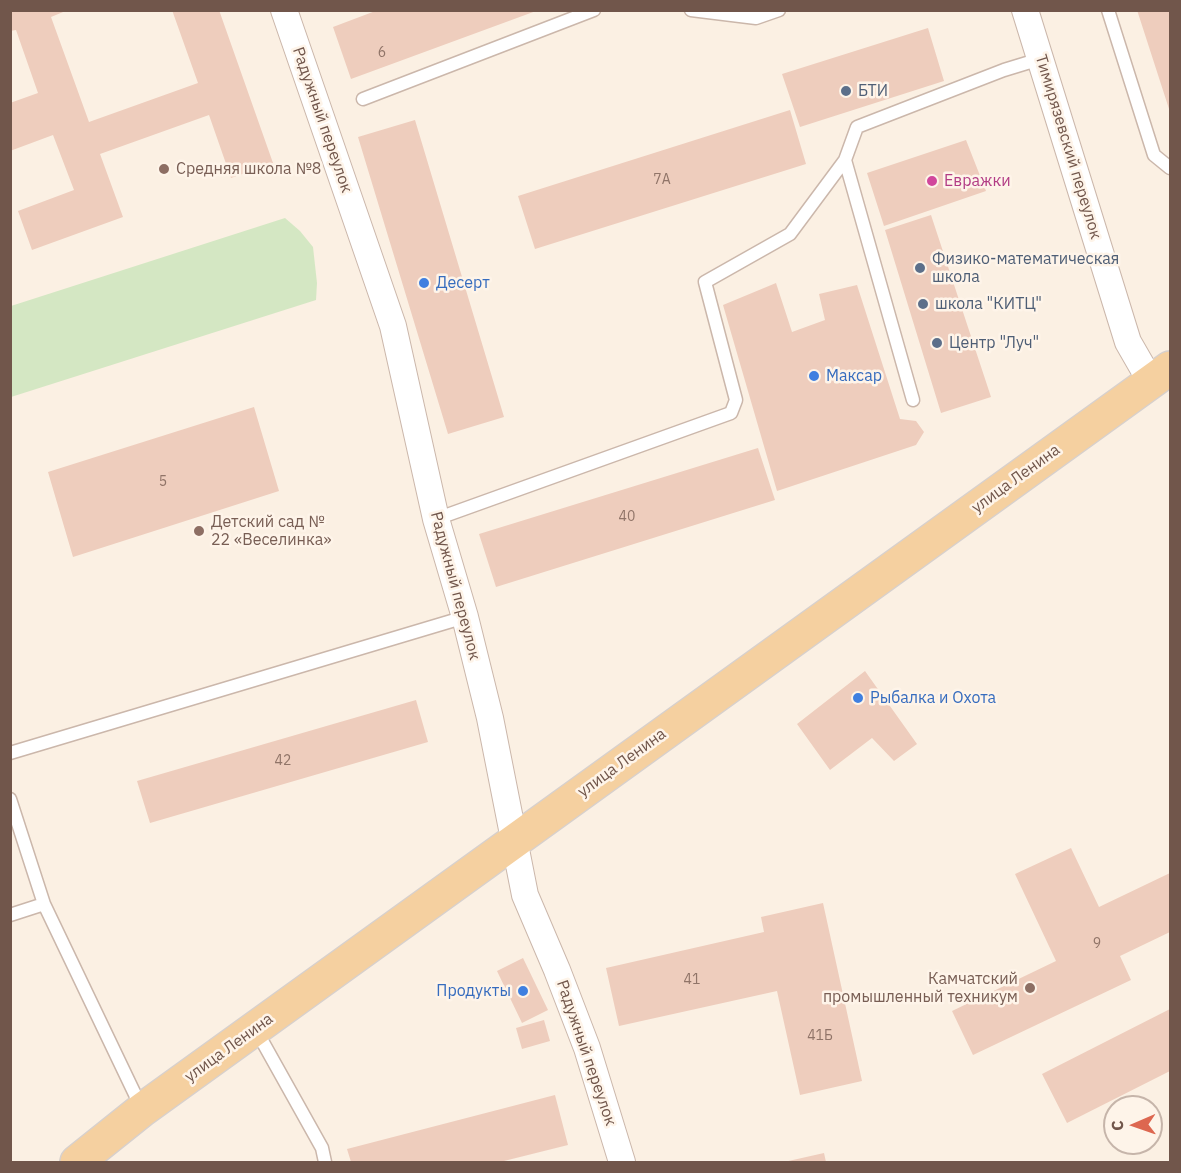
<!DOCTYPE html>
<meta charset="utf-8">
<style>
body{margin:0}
#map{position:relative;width:1181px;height:1173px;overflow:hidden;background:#fbf0e3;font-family:"IBM Plex Sans",sans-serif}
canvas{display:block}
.frame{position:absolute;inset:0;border:12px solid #71564b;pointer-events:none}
.north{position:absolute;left:1103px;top:1095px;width:60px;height:60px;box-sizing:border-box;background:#fef4e9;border:2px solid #c6b5aa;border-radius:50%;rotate:268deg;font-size:16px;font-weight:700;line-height:24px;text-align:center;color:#71564b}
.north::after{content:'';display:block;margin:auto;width:21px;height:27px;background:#dd6750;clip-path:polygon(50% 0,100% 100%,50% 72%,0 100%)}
</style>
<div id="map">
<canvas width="1181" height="1173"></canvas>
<div class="frame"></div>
<div class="north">С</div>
</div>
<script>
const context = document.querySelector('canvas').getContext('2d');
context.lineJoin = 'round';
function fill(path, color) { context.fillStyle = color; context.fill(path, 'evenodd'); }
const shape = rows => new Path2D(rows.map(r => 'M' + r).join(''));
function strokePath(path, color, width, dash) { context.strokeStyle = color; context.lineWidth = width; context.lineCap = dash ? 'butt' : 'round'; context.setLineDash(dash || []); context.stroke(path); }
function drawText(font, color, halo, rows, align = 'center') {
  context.font = font + ' "IBM Plex Sans",sans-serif'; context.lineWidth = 5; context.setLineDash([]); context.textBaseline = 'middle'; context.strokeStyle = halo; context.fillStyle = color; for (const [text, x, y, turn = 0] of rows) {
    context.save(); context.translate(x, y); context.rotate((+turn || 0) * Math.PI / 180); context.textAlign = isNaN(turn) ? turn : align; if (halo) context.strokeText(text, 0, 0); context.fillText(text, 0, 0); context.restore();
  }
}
const green = shape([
 [285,218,300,231,313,247,317,283,316,300,11,397,11,306]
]);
const building = shape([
 [10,10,68,10,51,17,89,122,198,83,172,10,219,10,273,163,231,178,209,115,100,154,123,217,32,250,18,211,74,190,53,135,10,151,10,103,38,93,16,30,10,31],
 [378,10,536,10,536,11,351,79,333,27],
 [1137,10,1170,10,1170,112],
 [928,28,944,81,800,127,782,74],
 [790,110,806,164,535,249,518,196],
 [415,120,504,417,448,434,358,137],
 [966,140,986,191,884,226,867,173],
 [931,215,991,397,941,413,885,230],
 [776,283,792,332,825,320,819,294,857,285,900,419,916,421,924,432,916,445,777,491,723,305],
 [254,407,279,491,73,557,48,472],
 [758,448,775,500,496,587,479,534],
 [865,671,917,744,894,761,872,738,830,770,797,724],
 [416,700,428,742,150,823,137,781],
 [1071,848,1099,907,1170,873,1170,932,1120,956,1131,980,973,1055,952,1011,1056,961,1015,874],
 [823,903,862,1081,800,1095,777,991,619,1026,606,968,764,932,761,917],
 [523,958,548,1010,522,1023,497,971],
 [1170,1009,1170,1071,1067,1123,1042,1074],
 [544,1020,550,1041,522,1049,516,1028],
 [555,1095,568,1145,500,1162,351,1162,347,1149],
 [824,1153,826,1162,784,1162]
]);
const lane = shape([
 [691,10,756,18,779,10],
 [1108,10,1154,155,1170,168],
 [363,99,594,10],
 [913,400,845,160,857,127,1004,70,1040,59],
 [436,519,731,413,736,400,705,282,790,234,845,160],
 [10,753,465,617],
 [10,799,44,904,10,915],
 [44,904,142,1109],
 [256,1030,322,1148,325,1162]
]);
const street = shape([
 [284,10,393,326,436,519,465,617,490,718,525,895,557,970,587,1048,622,1162],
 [1025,10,1128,342,1151,382]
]);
const primary = shape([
 [77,1162,142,1110,1170,368]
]);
const markers = [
 [846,91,6,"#5c6f8a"],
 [164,169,6,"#8d6e63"],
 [932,181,6,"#d1479c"],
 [920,268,6,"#5c6f8a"],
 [424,283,6,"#3f7fe0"],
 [923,304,6,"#5c6f8a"],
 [937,343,6,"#5c6f8a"],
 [814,376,6,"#3f7fe0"],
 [199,531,6,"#8d6e63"],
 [858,698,6,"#3f7fe0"],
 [1030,988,6,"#8d6e63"],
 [523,991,6,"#3f7fe0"]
];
const numberNames = [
 ["6",382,53],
 ["7А",662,180],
 ["5",163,482],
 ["40",627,517],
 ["42",283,761],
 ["9",1097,944],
 ["41",692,980],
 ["41Б",820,1036]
];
const serviceNames = [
 ["БТИ",858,91],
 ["Физико-математическая",932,259],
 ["школа",932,277],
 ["школа \"КИТЦ\"",935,304],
 ["Центр \"Луч\"",949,343]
];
const streetNames = [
 ["Радужный переулок",322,120,71],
 ["Тимирязевский переулок",1068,147,73],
 ["улица Ленина",1016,479,-36],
 ["Радужный переулок",455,586,75],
 ["улица Ленина",622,763,-36],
 ["улица Ленина",229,1048,-36],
 ["Радужный переулок",586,1053,71]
];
const educationNames = [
 ["Средняя школа №8",176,169],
 ["Детский сад №",211,522],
 ["22 «Веселинка»",211,540],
 ["Камчатский",1018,979,"right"],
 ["промышленный техникум",1018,997,"right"]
];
const hotelNames = [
 ["Евражки",944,181]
];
const shopNames = [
 ["Десерт",436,283],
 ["Максар",826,376],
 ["Рыбалка и Охота",870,698],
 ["Продукты",511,991,"right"]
];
fill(green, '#d4e7c3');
fill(building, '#eecdbd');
strokePath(lane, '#cbb7ab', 15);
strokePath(street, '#cbb7ab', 28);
strokePath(primary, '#d7d0cd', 36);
strokePath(lane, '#fff', 12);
strokePath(street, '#fff', 26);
strokePath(primary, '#f5d0a0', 33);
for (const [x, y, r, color] of markers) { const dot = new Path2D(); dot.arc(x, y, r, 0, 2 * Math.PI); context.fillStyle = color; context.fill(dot); strokePath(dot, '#fef4e9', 2); }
drawText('14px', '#907468', null, numberNames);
drawText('16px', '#4e5e75', '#fef4e9', serviceNames, 'left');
drawText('16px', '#71564b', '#fef4e9', streetNames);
drawText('16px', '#785e54', '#fef4e9', educationNames, 'left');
drawText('16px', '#b23c85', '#fef4e9', hotelNames, 'left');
drawText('16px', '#366cbe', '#fef4e9', shopNames, 'left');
</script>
